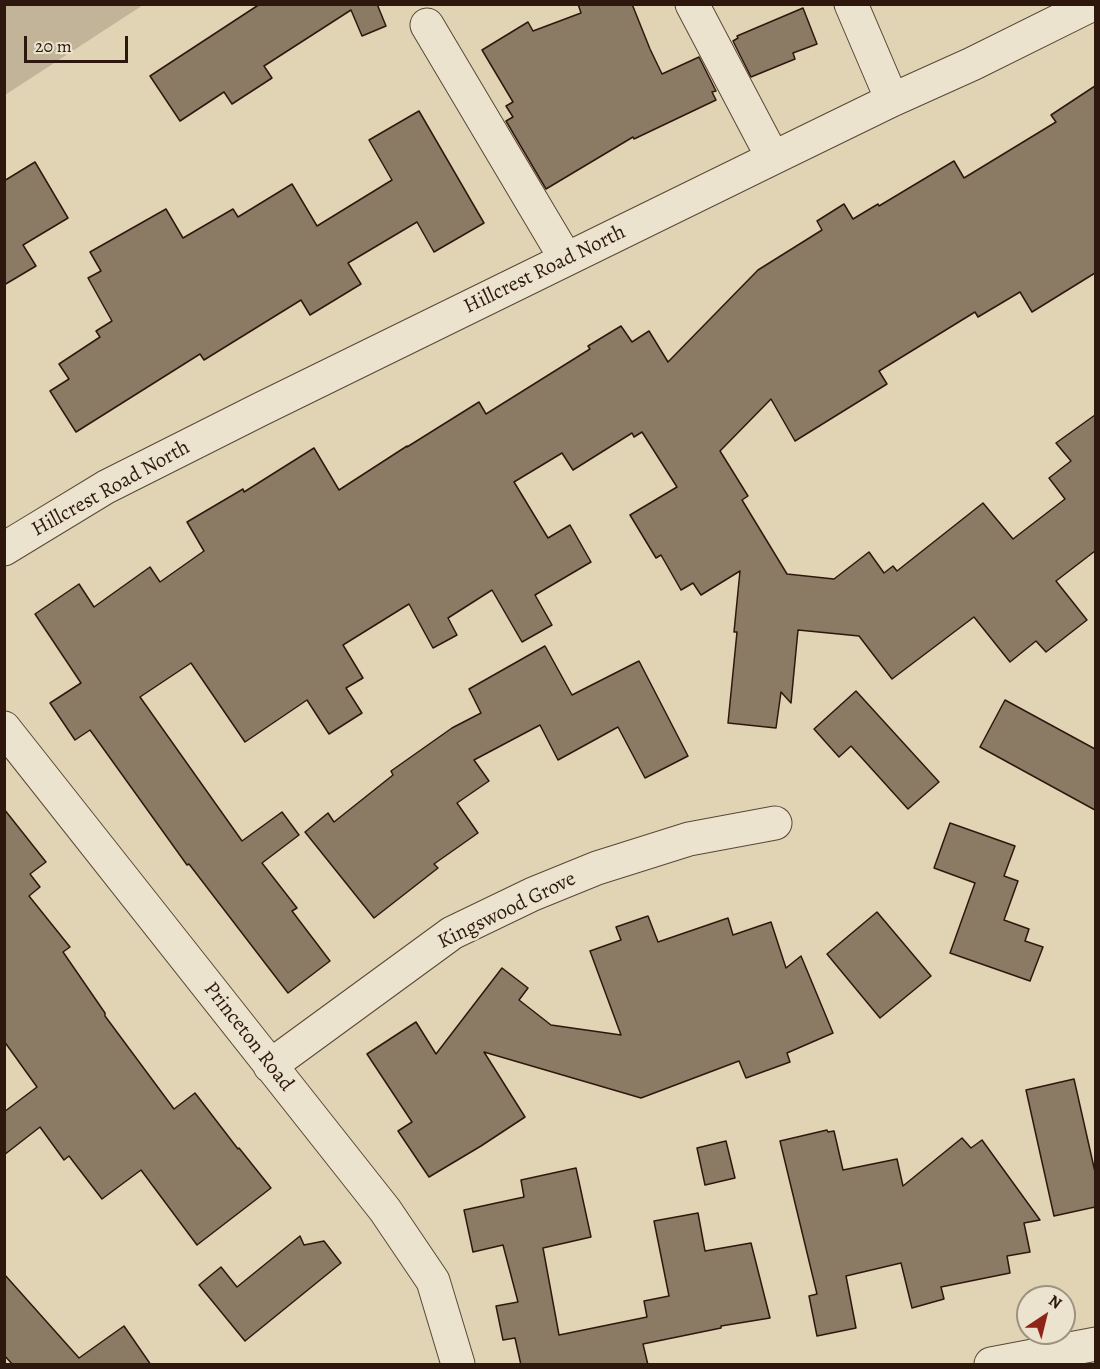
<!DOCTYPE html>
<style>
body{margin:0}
#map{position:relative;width:1100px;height:1369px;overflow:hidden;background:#e0d4b4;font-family:Alegreya,serif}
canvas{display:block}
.frame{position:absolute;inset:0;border:6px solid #2e180d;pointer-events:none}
.north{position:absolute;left:1016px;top:1285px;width:60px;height:60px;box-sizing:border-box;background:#ebe3ce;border:2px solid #9f9281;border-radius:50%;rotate:35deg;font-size:16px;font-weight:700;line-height:24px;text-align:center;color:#2e180d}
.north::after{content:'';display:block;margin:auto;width:21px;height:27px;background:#8f2418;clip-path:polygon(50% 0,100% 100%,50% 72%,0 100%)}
.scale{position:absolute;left:24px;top:36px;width:104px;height:27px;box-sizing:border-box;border:3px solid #2e180d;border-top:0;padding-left:8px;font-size:18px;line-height:21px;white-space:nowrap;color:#2e180d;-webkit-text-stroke:4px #ebe3ce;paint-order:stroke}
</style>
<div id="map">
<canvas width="1100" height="1369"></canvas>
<div class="frame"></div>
<div class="north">N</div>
<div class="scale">20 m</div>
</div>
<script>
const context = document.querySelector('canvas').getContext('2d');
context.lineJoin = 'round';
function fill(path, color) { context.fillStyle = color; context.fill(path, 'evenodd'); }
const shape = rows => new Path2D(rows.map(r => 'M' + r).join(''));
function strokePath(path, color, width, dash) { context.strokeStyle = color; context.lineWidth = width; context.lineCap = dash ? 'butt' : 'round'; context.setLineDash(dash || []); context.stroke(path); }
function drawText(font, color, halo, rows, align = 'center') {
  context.font = font + ' Alegreya,serif'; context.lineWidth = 5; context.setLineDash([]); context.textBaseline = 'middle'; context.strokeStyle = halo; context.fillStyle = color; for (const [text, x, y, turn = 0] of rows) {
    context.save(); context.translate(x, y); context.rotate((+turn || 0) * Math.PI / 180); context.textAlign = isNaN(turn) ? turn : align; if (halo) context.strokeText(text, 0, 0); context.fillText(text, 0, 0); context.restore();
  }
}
const green = shape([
 [5,4,143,4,143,5,5,95]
]);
const building = shape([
 [260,4,377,4,386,26,362,36,351,10,264,66,272,78,232,104,224,92,180,121,150,76,260,4],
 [578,4,632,4,650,49,662,74,699,57,716,91,712,92,716,100,634,139,633,137,546,189,506,121,513,117,506,106,513,102,482,50,528,22,533,31,581,13,578,4],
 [803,8,817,44,793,53,795,59,751,77,733,41,738,38,737,36,803,8],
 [1095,86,1095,273,1032,312,1020,292,978,317,975,312,879,371,887,384,795,441,771,399,720,451,748,496,742,500,787,574,834,579,869,552,884,573,893,566,897,571,983,503,1013,539,1065,499,1049,478,1071,461,1056,443,1095,415,1095,551,1056,581,1087,620,1046,652,1036,641,1010,662,974,617,892,679,859,636,798,630,791,703,781,692,776,728,728,723,737,632,734,632,740,571,701,595,693,583,681,590,661,555,656,558,630,515,677,487,642,432,634,437,632,433,573,470,562,453,514,482,548,538,570,525,591,562,535,595,552,625,522,642,492,590,448,618,457,635,433,648,409,604,343,645,363,678,346,688,362,713,329,734,307,700,245,742,191,663,140,697,242,841,282,812,299,835,262,863,297,908,292,911,330,961,288,993,189,864,187,865,90,730,75,740,50,703,81,683,35,614,79,584,94,607,150,567,160,582,204,551,187,522,243,489,244,492,314,448,339,490,407,446,407,447,479,402,486,414,590,349,588,346,621,326,632,342,649,331,668,362,758,270,822,230,817,221,844,204,853,219,878,204,879,206,954,161,964,178,1056,122,1051,115,1095,86],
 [419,111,484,223,434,252,417,222,348,263,361,284,310,315,301,300,204,360,200,354,76,432,50,391,69,379,59,364,100,337,96,331,112,321,88,278,101,271,90,252,166,209,183,238,233,209,238,217,292,184,317,226,392,180,369,140,419,111],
 [35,162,68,218,23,245,36,266,4,285,4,181,35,162],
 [545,646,572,695,639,661,688,756,645,778,618,727,558,760,540,725,474,760,489,781,457,803,478,833,434,864,438,868,374,918,305,832,328,813,334,822,393,775,391,771,452,728,481,713,469,689,545,646],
 [856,691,939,782,908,809,851,746,839,757,814,729,856,691],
 [1005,700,1095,749,1095,810,980,747,1005,700],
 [4,809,46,862,30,874,40,887,29,896,70,947,63,952,105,1013,105,1016,174,1109,195,1093,238,1149,239,1148,271,1188,197,1245,141,1170,102,1199,69,1156,64,1160,40,1127,4,1155,4,1112,37,1087,4,1041,4,809],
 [950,823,1015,846,1004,876,1018,881,1004,920,1029,929,1025,941,1043,947,1030,981,950,953,975,883,934,868,950,823],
 [877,912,931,976,880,1018,827,954,877,912],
 [648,916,658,942,728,918,733,935,771,922,786,968,801,956,833,1033,787,1053,790,1062,746,1078,739,1061,641,1098,484,1052,525,1117,481,1146,429,1177,398,1131,412,1122,367,1054,416,1022,436,1054,502,968,528,988,519,1000,551,1025,621,1035,590,951,621,940,616,927,648,916],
 [1074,1079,1095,1172,1095,1207,1054,1216,1026,1090,1074,1079],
 [827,1130,828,1132,834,1131,843,1170,897,1159,903,1186,962,1138,971,1148,982,1140,1040,1220,1024,1223,1030,1252,1007,1256,1010,1273,941,1287,944,1299,912,1308,901,1263,846,1276,856,1328,817,1336,809,1296,817,1294,780,1141,827,1130],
 [726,1141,735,1178,705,1185,697,1148,726,1141],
 [576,1168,591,1237,543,1248,559,1335,647,1317,644,1301,669,1296,654,1221,698,1213,705,1251,751,1243,770,1318,721,1326,721,1328,643,1344,648,1365,521,1365,515,1338,503,1340,496,1306,518,1302,503,1245,473,1252,464,1210,524,1197,521,1180,576,1168],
 [300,1236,304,1245,324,1241,341,1263,245,1341,199,1285,221,1267,237,1287,300,1236],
 [4,1274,79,1358,124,1326,151,1365,13,1365,4,1355,4,1274]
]);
const minor = shape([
 [692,4,773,158],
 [851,4,892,100],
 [427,25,566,259],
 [4,549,106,487,261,409,773,158,892,100,972,64,1093,4],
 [4,728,385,1210,433,1281,458,1364],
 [270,1066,452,933,533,894,597,868,689,839,775,823],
 [991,1364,1096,1344]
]);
const streetNames = [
 ["Hillcrest Road North",545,270,-26],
 ["Hillcrest Road North",111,489,-29],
 ["Kingswood Grove",507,911,-26],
 ["Princeton Road",248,1037,52]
];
fill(green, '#c2b498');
fill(building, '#8b7a64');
strokePath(building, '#2e180d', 1.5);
strokePath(minor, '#5a4737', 35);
strokePath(minor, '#ebe3ce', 33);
drawText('21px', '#2e180d', '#ebe3ce', streetNames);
</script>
